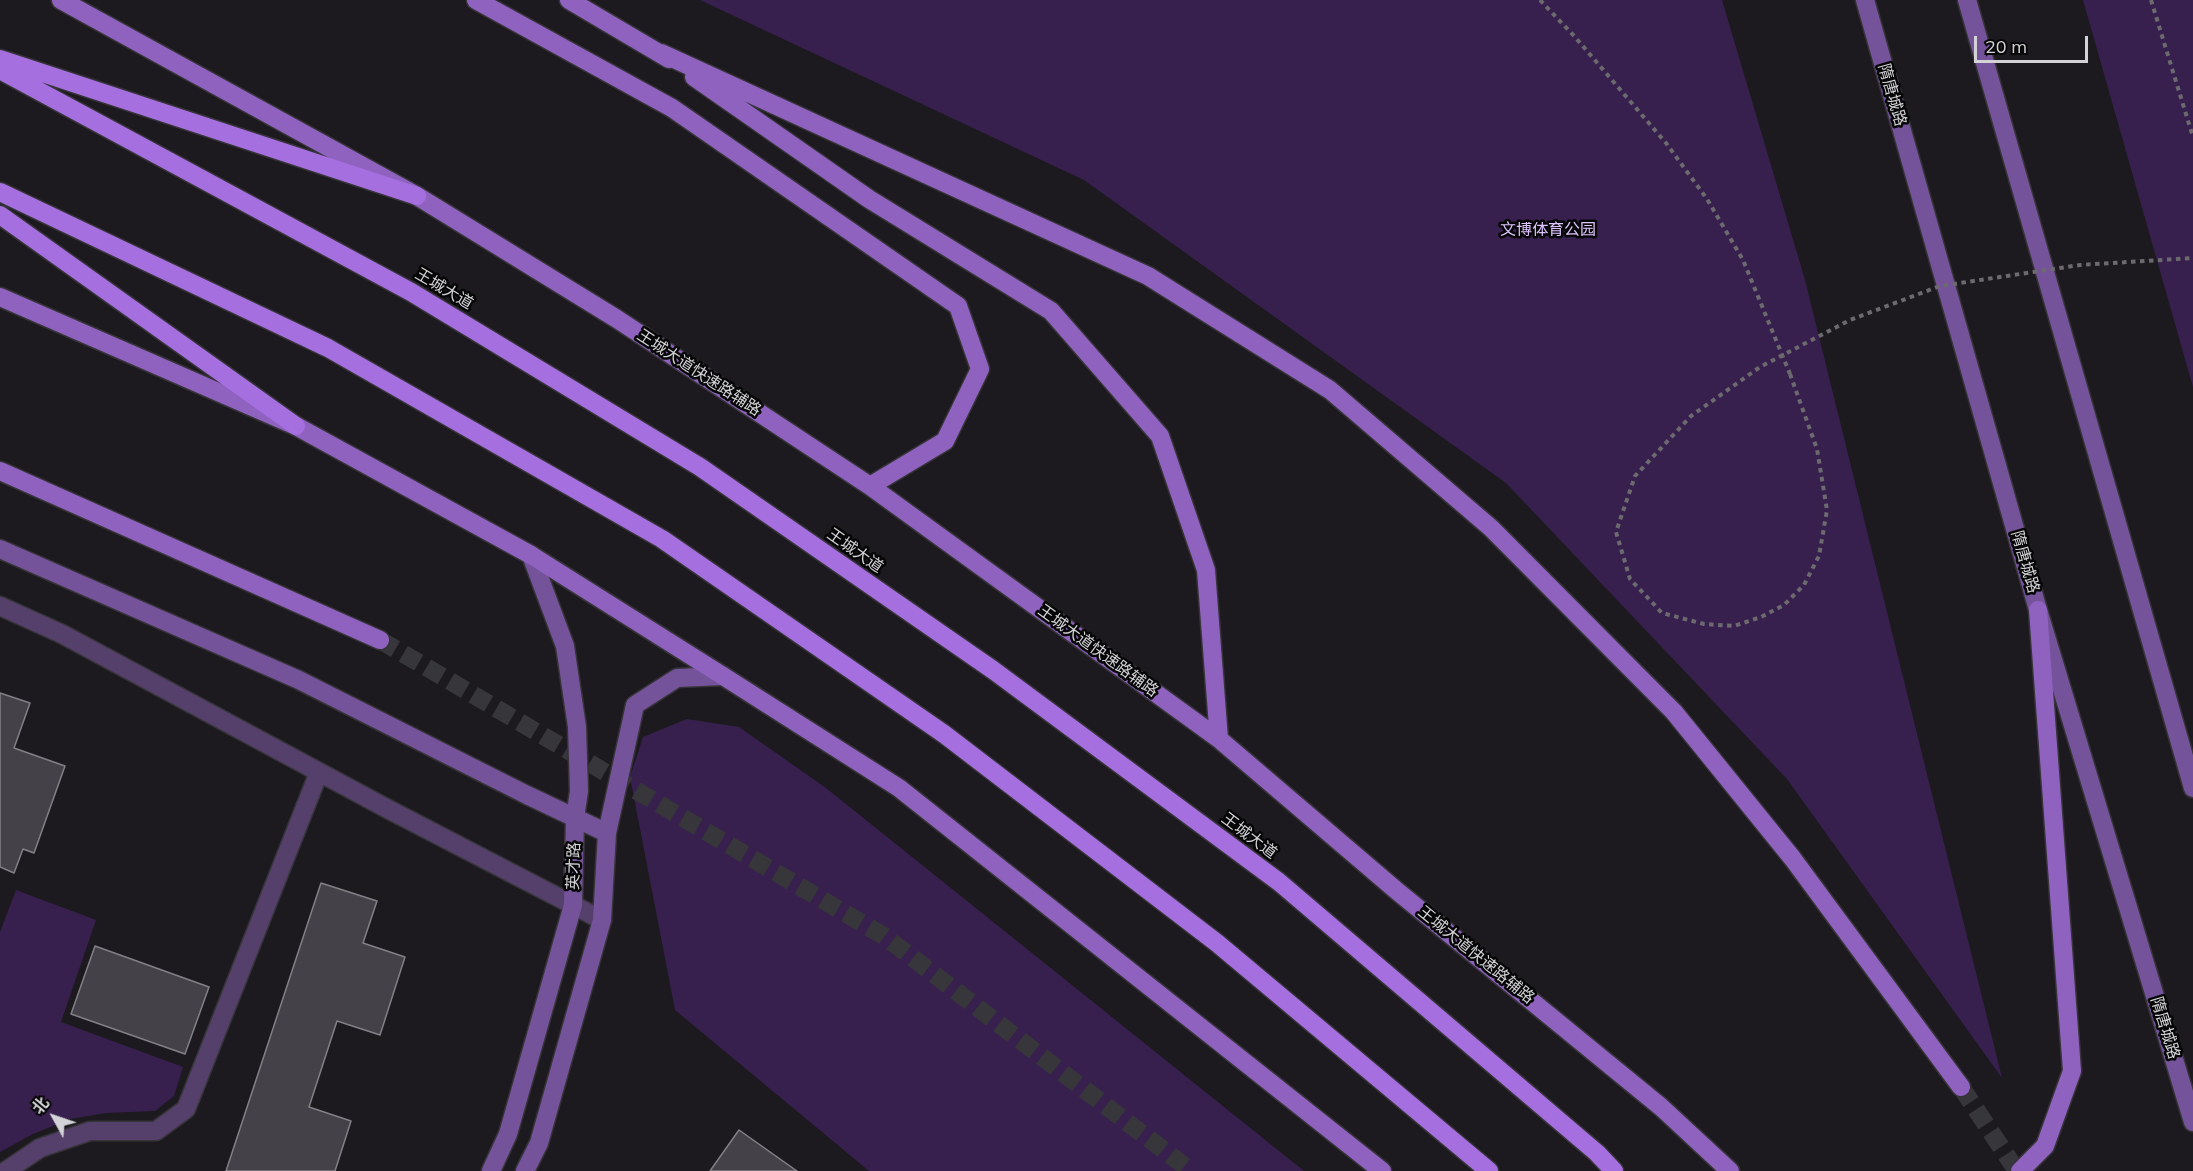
<!DOCTYPE html>
<meta charset="utf-8">
<style>
body{margin:0}
#map{position:relative;width:2193px;height:1171px;overflow:hidden;background:#1c1a1f;font-family:Mulish,"Noto Sans SC",sans-serif}
canvas{display:block}
.north{position:absolute;left:24px;top:1087px;width:60px;height:60px;-webkit-text-stroke:4px #060607;paint-order:stroke;rotate:310deg;font-size:16px;font-weight:700;line-height:24px;text-align:center;color:#d3d2d6}
.north::after{content:'';display:block;margin:auto;width:21px;height:27px;background:#d3d2d6;clip-path:polygon(50% 0,100% 100%,50% 72%,0 100%)}
.scale{position:absolute;left:1974px;top:36px;width:114px;height:27px;box-sizing:border-box;border:3px solid #d3d2d6;border-top:0;padding-left:8px;font-size:18px;line-height:21px;white-space:nowrap;color:#d3d2d6;-webkit-text-stroke:4px #060607;paint-order:stroke}
</style>
<div id="map">
<canvas width="2193" height="1171"></canvas>
<div class="north">北</div>
<div class="scale">20 m</div>
</div>
<script>
const context = document.querySelector('canvas').getContext('2d');
context.lineJoin = 'round';
function fill(path, color) { context.fillStyle = color; context.fill(path, 'evenodd'); }
const shape = rows => new Path2D(rows.map(r => 'M' + r).join(''));
function strokePath(path, color, width, dash) { context.strokeStyle = color; context.lineWidth = width; context.lineCap = dash ? 'butt' : 'round'; context.setLineDash(dash || []); context.stroke(path); }
function drawText(font, color, halo, rows, align = 'center') {
  context.font = font + ' Mulish,"Noto Sans SC",sans-serif'; context.lineWidth = 5; context.setLineDash([]); context.textBaseline = 'middle'; context.strokeStyle = halo; context.fillStyle = color; for (const [text, x, y, turn = 0] of rows) {
    context.save(); context.translate(x, y); context.rotate((+turn || 0) * Math.PI / 180); context.textAlign = isNaN(turn) ? turn : align; if (halo) context.strokeText(text, 0, 0); context.fillText(text, 0, 0); context.restore();
  }
}
const green = shape([
 [700,0,1722,0,1805,280,2002,1078,1787,779,1506,483,1084,180],
 [2083,0,2193,0,2193,387],
 [687,719,739,727,826,788,1304,1171,869,1171,675,1010,630,777,643,737],
 [16,890,96,920,61,1022,183,1067,174,1096,155,1111,106,1113,70,1119,33,1134,0,1152,0,932]
]);
const building = shape([
 [0,693,30,703,14,748,65,766,34,853,23,849,14,873,0,867,0,693],
 [321,883,377,901,363,943,405,957,380,1035,337,1021,309,1107,351,1121,335,1171,226,1171,321,883],
 [95,946,209,987,185,1054,71,1014,95,946],
 [739,1130,797,1171,710,1171,739,1130]
]);
const primaryTunnel = shape([
 [380,640,884,936,1191,1171],
 [1961,1087,2017,1171]
]);
const path = shape([
 [1540,0,1575,37,1666,143,1707,199,1743,260,1790,374],
 [2151,0,2193,137]
]);
const street = shape([
 [0,606,62,634,386,808,602,920],
 [6,1171,40,1148,90,1131,156,1131,186,1109,319,772]
]);
const secondary = shape([
 [1865,0,2038,610,2193,1122],
 [1967,0,2193,788],
 [0,549,299,680,527,795,607,833],
 [491,1171,508,1134,573,905,575,818,579,791,577,727,565,646,531,555],
 [525,1171,539,1143,602,920,607,833,635,705,677,678,723,676]
]);
const primary = shape([
 [61,0,417,196,617,319,870,486,1219,739,1397,891,1661,1107,1730,1171],
 [476,0,672,108,958,306,980,369,945,441,870,486],
 [569,0,669,59],
 [661,53,1148,276,1330,390,1491,528,1674,712,1793,859,1961,1087],
 [694,77,869,199,1051,311,1160,436,1206,570,1219,739],
 [0,297,296,426,531,555,723,676,899,788,1382,1171],
 [0,471,380,640],
 [2020,1171,2045,1146,2072,1071,2038,610]
]);
const highway = shape([
 [0,59,417,196],
 [0,70,411,292,700,467,993,670,1279,882,1597,1153,1614,1171],
 [0,192,328,348,662,539,944,734,1217,943,1489,1171],
 [0,215,296,426]
]);
const pathBridge = shape([
 [1790,374,1817,449,1827,510,1819,556,1804,585,1784,605,1761,617,1734,626,1704,624,1662,613,1630,579,1616,532,1635,476,1691,416,1760,367,1850,320,1940,286,2080,265,2193,258]
]);
const streetNames = [
 ["隋唐城路",1892,95,74],
 ["王城大道",444,289,31],
 ["王城大道快速路辅路",699,373,33],
 ["王城大道",855,551,35],
 ["隋唐城路",2025,562,74],
 ["王城大道快速路辅路",1098,651,36],
 ["王城大道",1249,836,37],
 ["英才路",574,866,-88],
 ["王城大道快速路辅路",1476,955,39],
 ["隋唐城路",2165,1028,73]
];
const parkNames = [
 ["文博体育公园",1548,230]
];
fill(green, '#37204e');
fill(building, '#444248');
strokePath(building, '#838087', 1.5);
strokePath(primaryTunnel, '#37363a', 18, [18, 9]);
strokePath(street, '#363439', 21);
strokePath(secondary, '#363439', 21);
strokePath(primary, '#363439', 21);
strokePath(highway, '#363439', 21);
strokePath(path, '#6c6a6f', 4, [4.5, 4.5]);
strokePath(street, '#55406c', 18);
strokePath(secondary, '#75539b', 18);
strokePath(primary, '#8f62bf', 18);
strokePath(highway, '#a66fdf', 18);
strokePath(pathBridge, '#6c6a6f', 4, [4.5, 4.5]);
drawText('16px', '#d3d2d6', '#060607', streetNames);
drawText('16px', '#ddc4fe', '#060607', parkNames);
</script>
